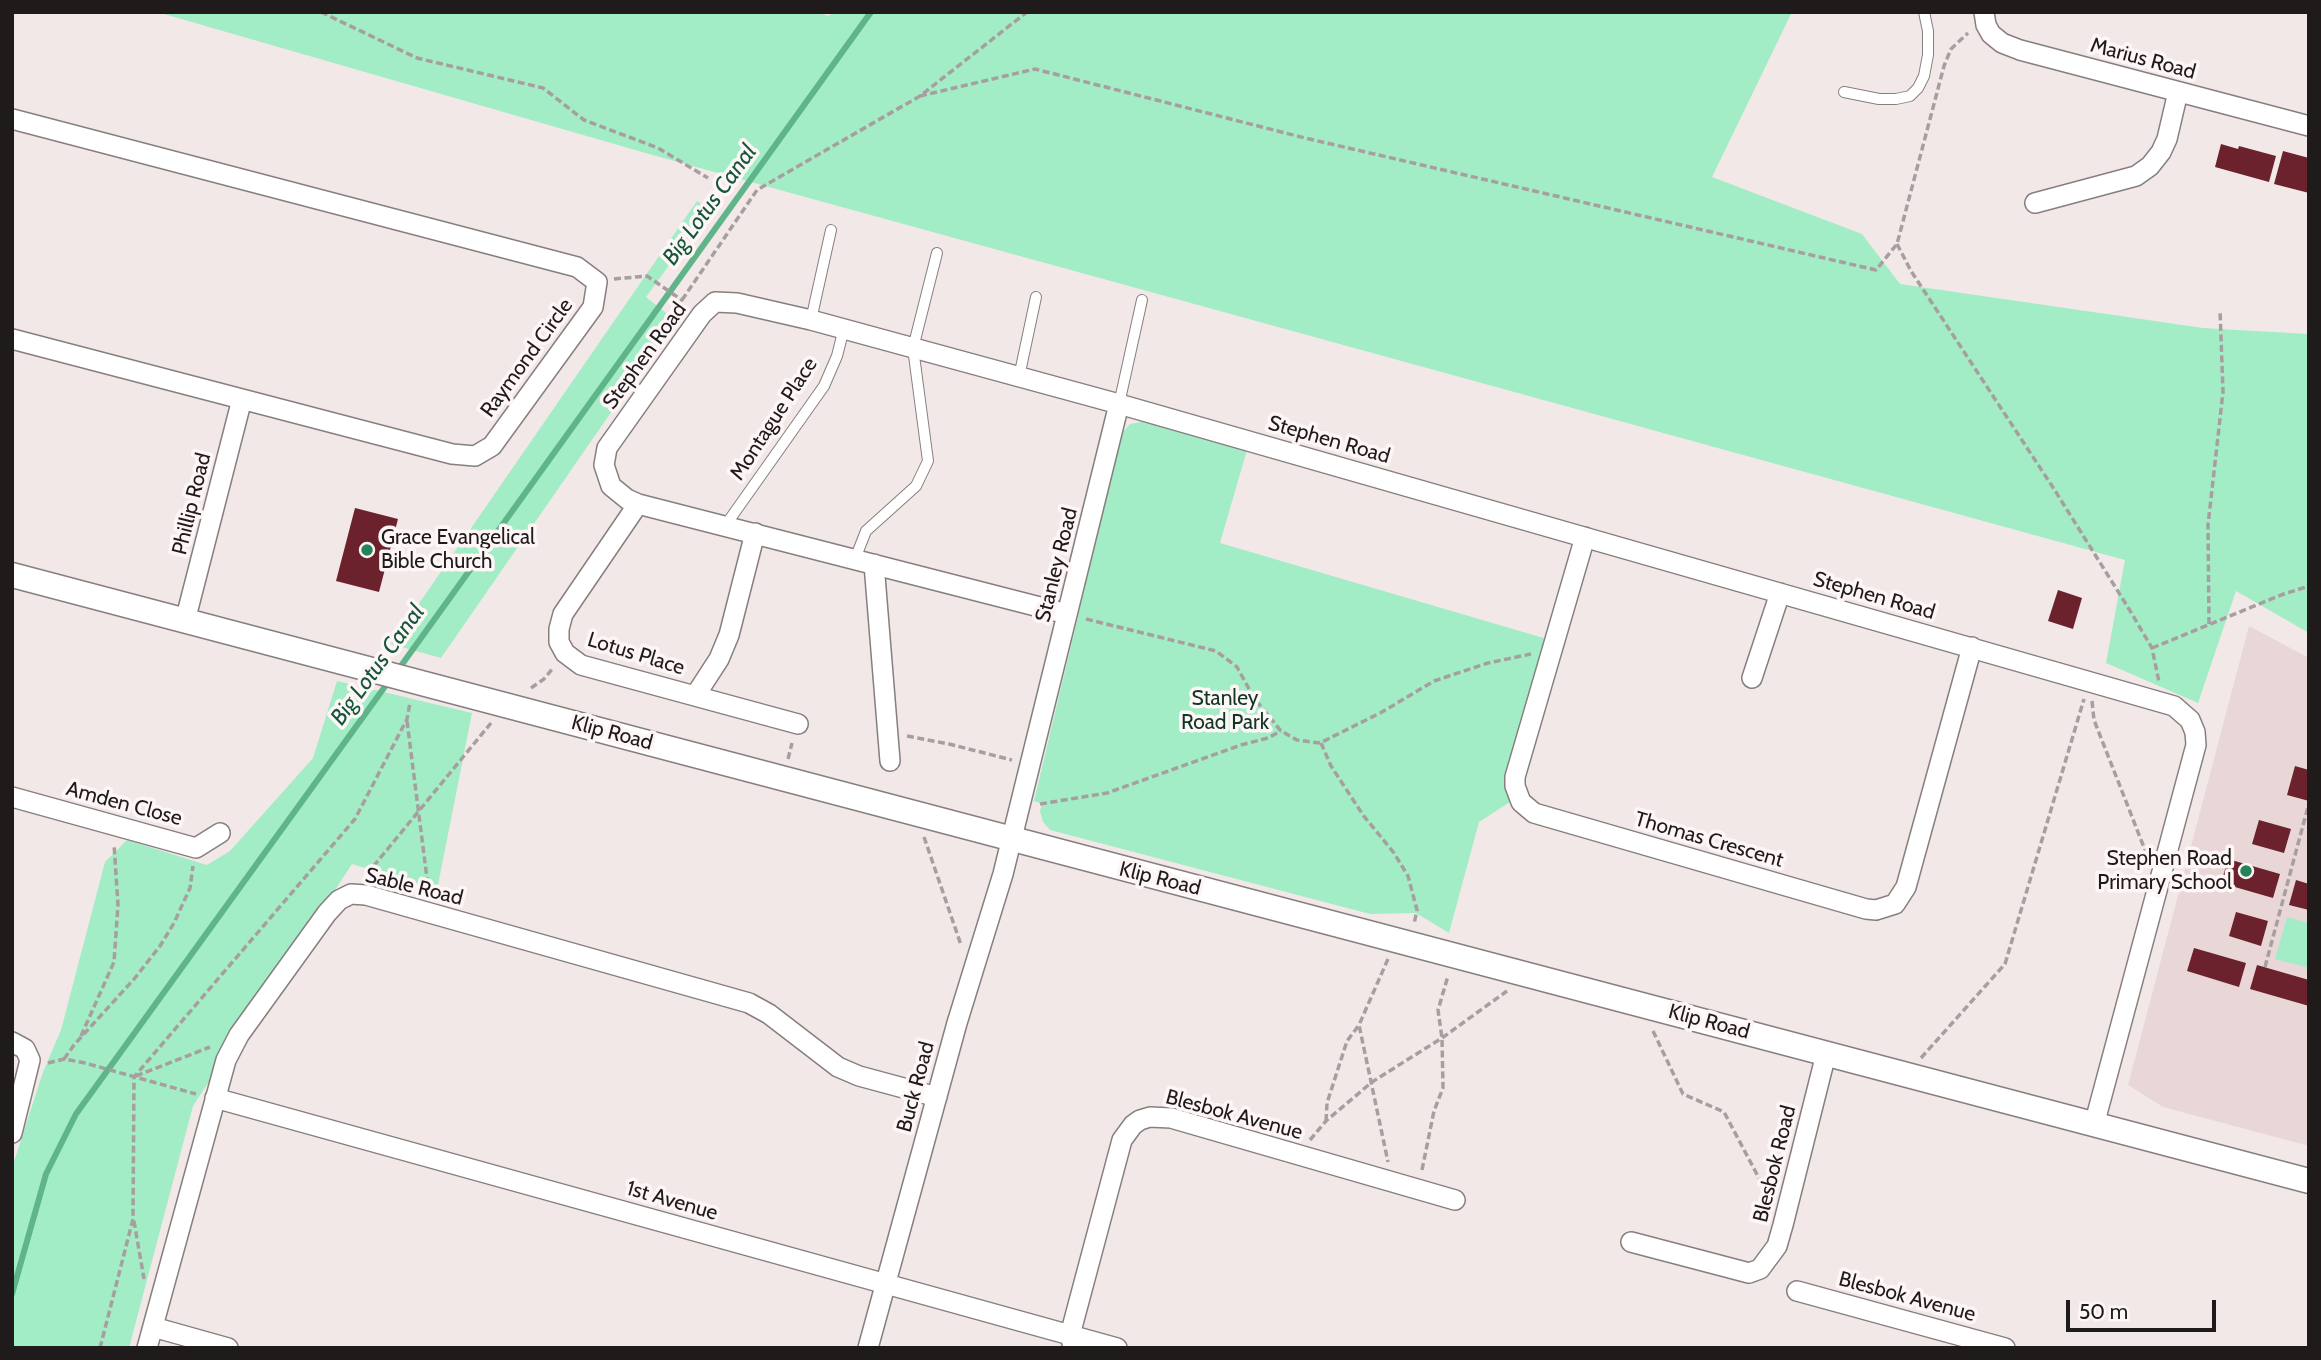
<!DOCTYPE html>
<style>
body{margin:0}
#map{position:relative;width:2321px;height:1360px;overflow:hidden;background:#f2e8e8;font-family:Cabin,sans-serif}
canvas{display:block}
.frame{position:absolute;inset:0;border:14px solid #1f1b1b;pointer-events:none}
.scale{position:absolute;left:2066px;top:1300px;width:150px;height:32px;box-sizing:border-box;border:4px solid #1f1b1b;border-top:0;padding-left:9px;font-size:21px;line-height:24px;white-space:nowrap;color:#1f1b1b;-webkit-text-stroke:5px #fef6f6;paint-order:stroke}
</style>
<div id="map">
<canvas width="2321" height="1360"></canvas>
<div class="frame"></div>
<div class="scale">50 m</div>
</div>
<script>
const context = document.querySelector('canvas').getContext('2d');
context.lineJoin = 'round';
function fill(path, color) { context.fillStyle = color; context.fill(path, 'evenodd'); }
const shape = rows => new Path2D(rows.map(r => 'M' + r).join(''));
function strokePath(path, color, width, dash) { context.strokeStyle = color; context.lineWidth = width; context.lineCap = dash ? 'butt' : 'round'; context.setLineDash(dash || []); context.stroke(path); }
function drawText(font, color, halo, rows, align = 'center') {
  context.font = font + ' Cabin,sans-serif'; context.lineWidth = 7; context.setLineDash([]); context.textBaseline = 'middle'; context.strokeStyle = halo; context.fillStyle = color; for (const [text, x, y, turn = 0] of rows) {
    context.save(); context.translate(x, y); context.rotate((+turn || 0) * Math.PI / 180); context.textAlign = isNaN(turn) ? turn : align; if (halo) context.strokeText(text, 0, 0); context.fillText(text, 0, 0); context.restore();
  }
}
const built = shape([
 [2249,626,2309,658,2309,1146,2163,1107,2128,1085]
]);
const green = shape([
 [157,12,815,12,829,16,833,12,1792,12,1712,177,1862,234,1900,284,2203,328,2309,334,2309,633,2236,591,2198,703,2106,663,2125,560,649,154],
 [697,201,710,209,646,297,675,320,441,658,391,644],
 [1146,421,1247,450,1220,543,1547,639,1507,788,1510,802,1479,822,1449,933,1416,913,1370,914,1050,830,1043,822,1040,811,1042,804,1034,801,1120,440,1122,433,1130,424],
 [337,681,472,713,437,890,352,864,193,1106,129,1348,12,1348,12,1168,43,1072,61,1030,105,862,127,840,207,865,230,851,313,758],
 [2287,917,2309,923,2309,968,2275,959]
]);
const stream = shape([
 [398,670,871,12],
 [12,1294,46,1174,76,1114,389,681]
]);
const building = shape([
 [2221,144,2238,149,2239,146,2276,156,2269,182,2215,167],
 [2283,151,2309,158,2309,193,2274,184],
 [355,508,398,519,379,592,336,581],
 [2058,590,2082,598,2073,629,2048,621],
 [2295,766,2309,770,2309,801,2287,795],
 [2259,820,2291,829,2284,853,2252,844],
 [2228,859,2280,874,2273,898,2221,883],
 [2296,880,2309,884,2309,910,2289,905],
 [2236,912,2268,921,2261,946,2229,936],
 [2194,948,2246,963,2239,987,2187,971],
 [2257,965,2309,980,2309,1006,2250,989]
]);
const path = shape([
 [321,12,417,58,543,88,584,120,658,148,708,178],
 [920,96,1035,69,1305,138,1876,270,1897,244,1944,66,1951,49,1968,33],
 [1897,244,1911,271,2054,489,2129,609,2152,648,2159,682],
 [614,279,647,276,683,301],
 [682,300,757,190,920,96,1027,12],
 [1086,619,1216,651,1237,667,1254,698,1281,731,1297,740,1312,742,1320,743,1382,712,1434,681,1488,663,1531,654],
 [2209,624,2208,525,2223,392,2220,310],
 [2152,648,2281,595,2309,586],
 [531,688,544,679,553,668],
 [2092,701,2094,720,2147,855],
 [407,721,429,894],
 [907,736,949,744,1012,760],
 [1321,743,1331,766,1363,815,1394,853,1408,876,1417,910,1414,924],
 [788,759,792,743],
 [1040,804,1107,793,1241,745,1268,738,1281,731],
 [924,837,961,945],
 [370,876,372,868,491,723],
 [1388,959,1359,1025,1388,1162],
 [2265,967,2309,803],
 [1653,1031,1683,1094,1724,1112,1770,1199],
 [81,1036,114,962,118,905,114,844],
 [1921,1058,2005,964,2084,699],
 [64,1059,74,1045,135,978,160,946,174,923,190,888,193,866],
 [48,1063,64,1059,85,1063,196,1094],
 [136,1076,210,1047],
 [1326,1121,1327,1103,1347,1041,1359,1025],
 [1310,1140,1326,1121,1372,1082,1442,1038,1507,991],
 [1422,1170,1434,1111,1443,1088,1442,1038,1438,1010,1448,976],
 [134,1221,144,1279],
 [100,1348,133,1219,134,1077,355,819,407,719,410,703]
]);
const service = shape([
 [1844,92,1879,99,1896,99,1910,96,1918,88,1924,76,1928,55,1928,31,1924,12],
 [811,320,831,230],
 [1019,377,1036,297],
 [1119,404,1142,300],
 [725,526,824,386,837,356,844,328],
 [855,559,866,531,916,486,928,461,913,348,937,253]
]);
const minor = shape([
 [1984,12,1986,25,1991,34,2002,43,2020,50,2309,126],
 [12,119,577,267,597,282,593,307,492,446,475,456,452,454,12,339],
 [2035,203,2136,176,2150,166,2161,152,2167,139,2178,92],
 [638,504,563,614,559,629,559,642,565,653,581,665,695,696,719,659,729,635,755,533],
 [1585,537,1515,777,1515,786,1521,802,1534,813,1866,909,1876,910,1895,904,1906,887,1972,647],
 [874,564,890,761],
 [1067,614,638,504,627,499,611,486,604,465,607,448,702,314,715,302,737,303,811,320,1119,404,2174,706,2190,720,2195,732,2196,745,2094,1125],
 [185,621,242,399],
 [1752,678,1780,593],
 [695,696,798,724],
 [12,797,196,848,220,833],
 [12,1042,25,1049,30,1060,12,1133],
 [215,1098,1117,1348],
 [1631,1242,1749,1273,1760,1269,1777,1246,1783,1225,1826,1054],
 [1797,1291,2005,1348],
 [153,1327,228,1348],
 [1073,1347,1070,1335,1122,1140,1133,1125,1140,1120,1150,1117,1171,1118,1455,1200],
 [147,1348,226,1060,239,1035,327,913,339,900,351,894,366,895,749,1003,769,1014,838,1067,859,1076,937,1097],
 [868,1348,957,1023,1003,874,1119,404]
]);
const tertiary = shape([
 [12,575,2309,1181]
]);
const markers = [
 [367,550,7,"#24835a"],
 [2246,871,7,"#24835a"]
];
const streetNames = [
 ["Marius Road",2143,59,15],
 ["Stephen Road",645,356,-54],
 ["Raymond Circle",527,358,-54],
 ["Montague Place",774,419,-57],
 ["Stephen Road",1329,440,16],
 ["Phillip Road",192,504,-76],
 ["Stanley Road",1057,565,-76],
 ["Stephen Road",1874,596,16],
 ["Lotus Place",636,654,17],
 ["Klip Road",612,733,15],
 ["Amden Close",124,804,15],
 ["Thomas Crescent",1709,840,16],
 ["Klip Road",1160,879,14],
 ["Sable Road",414,887,14],
 ["Klip Road",1709,1022,15],
 ["Buck Road",916,1087,-75],
 ["Blesbok Avenue",1234,1115,15],
 ["Blesbok Road",1775,1164,-76],
 ["1st Avenue",672,1201,16],
 ["Blesbok Avenue",1907,1297,15]
];
const poiNames = [
 ["Grace Evangelical",381,538],
 ["Bible Church",381,562],
 ["Stephen Road",2232,859,"right"],
 ["Primary School",2232,883,"right"]
];
const parkNames = [
 ["Stanley",1225,699],
 ["Road Park",1225,723]
];
const waterNames = [
 ["Big Lotus Canal",710,205,-54],
 ["Big Lotus Canal",378,665,-54]
];
fill(built, '#e9d7d7');
fill(green, '#a2edc5');
strokePath(stream, '#5fb48a', 6);
fill(building, '#6b222d');
strokePath(service, '#877e7f', 12);
strokePath(minor, '#877e7f', 22);
strokePath(tertiary, '#877e7f', 27);
strokePath(path, '#a79f9f', 3.5, [7, 3.5]);
strokePath(service, '#fff', 10);
strokePath(minor, '#fff', 19);
strokePath(tertiary, '#fff', 24);
for (const [x, y, r, color] of markers) { const dot = new Path2D(); dot.arc(x, y, r, 0, 2 * Math.PI); context.fillStyle = color; context.fill(dot); strokePath(dot, '#fef6f6', 2.5); }
drawText('21px', '#1f1b1b', '#fef6f6', streetNames);
drawText('21px', '#1f1b1b', '#fef6f6', poiNames, 'left');
drawText('21px', '#103624', '#fef6f6', parkNames);
drawText('italic 23px', '#14563a', '#fef6f6', waterNames);
</script>
